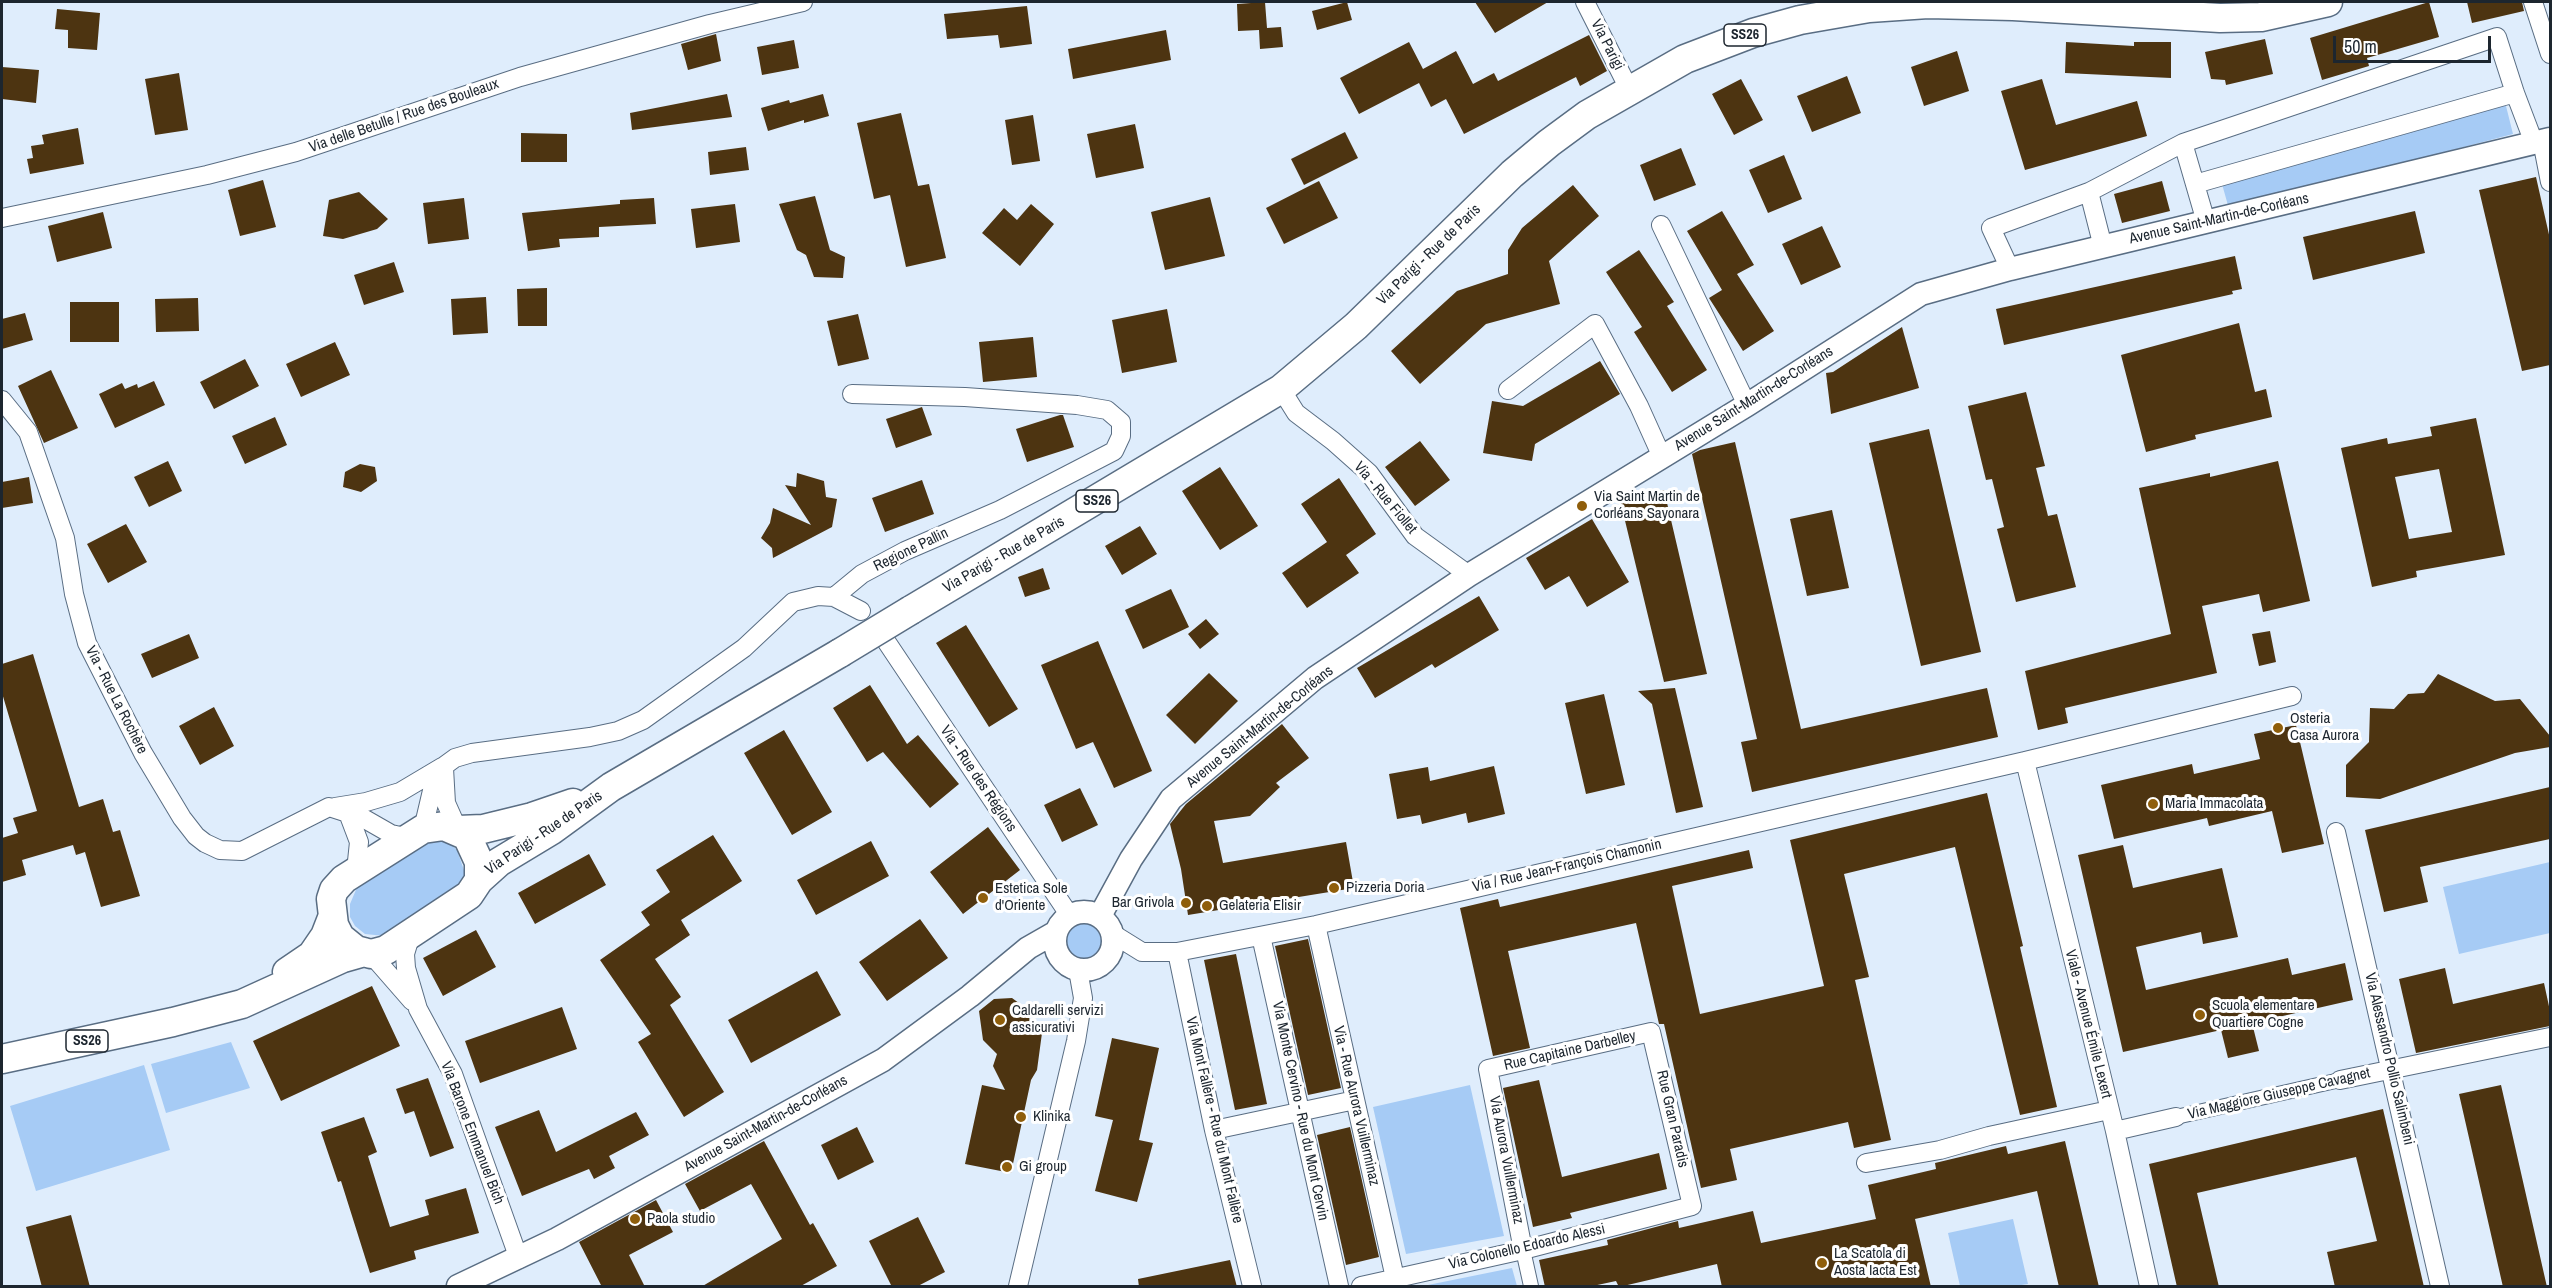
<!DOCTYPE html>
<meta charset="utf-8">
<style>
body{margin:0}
#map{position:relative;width:2552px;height:1288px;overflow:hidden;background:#dfedfc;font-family:"Archivo Narrow",sans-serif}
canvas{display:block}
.frame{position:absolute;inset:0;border:3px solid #1d262f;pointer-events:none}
.scale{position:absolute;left:2333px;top:36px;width:158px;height:27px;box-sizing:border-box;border:3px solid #1d262f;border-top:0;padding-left:8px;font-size:18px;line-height:21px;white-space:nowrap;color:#1d262f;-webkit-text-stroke:4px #fff;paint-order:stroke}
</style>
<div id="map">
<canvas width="2552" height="1288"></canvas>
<div class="frame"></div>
<div class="scale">50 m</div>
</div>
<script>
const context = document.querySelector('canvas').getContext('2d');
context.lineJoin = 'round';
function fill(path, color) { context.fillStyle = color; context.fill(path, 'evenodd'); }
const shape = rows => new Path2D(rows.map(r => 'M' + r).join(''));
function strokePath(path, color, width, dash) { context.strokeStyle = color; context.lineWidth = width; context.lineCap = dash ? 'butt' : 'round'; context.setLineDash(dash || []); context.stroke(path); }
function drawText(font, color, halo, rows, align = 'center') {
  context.font = font + ' "Archivo Narrow",sans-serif'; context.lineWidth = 6; context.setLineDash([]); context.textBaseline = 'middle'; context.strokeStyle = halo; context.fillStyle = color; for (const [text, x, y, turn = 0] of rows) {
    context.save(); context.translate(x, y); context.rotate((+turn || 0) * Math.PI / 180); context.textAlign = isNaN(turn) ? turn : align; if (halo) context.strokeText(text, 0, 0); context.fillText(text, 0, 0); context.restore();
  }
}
const green = shape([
 [2505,102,2513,134,2229,209,2222,184],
 [433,840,449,843,457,850,465,873,461,885,385,936,365,934,355,926,350,917,350,904,358,885,422,843],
 [2550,862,2550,933,2459,954,2443,887],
 '1065 941a20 20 0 1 1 40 0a20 20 0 1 1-40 0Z',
 [231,1042,250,1088,166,1113,151,1064],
 [144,1065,170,1150,36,1191,10,1106],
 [1470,1085,1504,1236,1406,1254,1373,1107],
 [2013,1219,2028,1284,2015,1286,1960,1286,1948,1233],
 [1512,1268,1517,1286,1423,1286]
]);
const building = shape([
 [1265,2,1267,28,1281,27,1283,47,1260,49,1259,30,1238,31,1237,4],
 [1347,2,1352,20,1317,30,1312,11],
 [1475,2,1548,2,1495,33],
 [2429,2,2439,37,2367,58,2369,66,2322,80,2310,38],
 [2467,2,2522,2,2524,11,2472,23],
 [1027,6,1032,44,1000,48,998,35,947,39,944,14],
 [57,9,100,13,97,50,68,48,68,30,55,29],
 [1166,30,1171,60,1073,79,1068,49],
 [716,34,721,61,688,70,681,44],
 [1589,35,1607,71,1580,86,1576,77,1464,134,1446,99,1431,107,1419,83,1359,114,1340,78,1409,42,1423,69,1456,51,1473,84,1494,73,1498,81],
 [2265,39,2273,74,2226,85,2225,80,2211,79,2205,52],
 [794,40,799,68,762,75,757,47],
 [2066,42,2134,46,2134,42,2171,42,2171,78,2065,73],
 [1957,51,1969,91,1924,106,1911,67],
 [2,67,39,70,36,103,2,99],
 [179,73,188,130,155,135,145,79],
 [1847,76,1861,113,1812,132,1797,96],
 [1741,79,1763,120,1734,135,1712,94],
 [2042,79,2056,125,2137,101,2147,136,2025,170,2001,91],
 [727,94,732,117,632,130,630,113],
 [823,94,829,116,804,123,804,120,768,131,761,108,789,100,790,103],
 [901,113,918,186,929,184,946,258,906,267,890,195,874,199,857,123],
 [1033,115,1040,161,1012,165,1005,120],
 [1135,124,1144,168,1096,178,1087,134],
 [78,128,84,164,30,174,27,159,33,158,31,146,44,144,42,135],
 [1345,132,1358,158,1304,185,1291,159],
 [521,133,567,134,567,162,521,162],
 [746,147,749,170,710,175,708,152],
 [1681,148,1696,185,1654,201,1640,165],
 [1784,155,1802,199,1768,213,1749,170],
 [2536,177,2550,239,2550,365,2522,371,2479,190],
 [263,180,276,227,240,236,228,190],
 [1319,181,1338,218,1284,244,1266,208],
 [2162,181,2170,211,2122,223,2114,194],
 [1573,185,1599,216,1549,261,1560,304,1486,324,1420,384,1391,351,1457,291,1508,274,1508,250,1522,228],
 [359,192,388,219,377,229,343,239,323,236,329,200],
 [815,196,830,250,845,257,843,278,814,277,806,255,797,250,779,204],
 [1210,197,1225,256,1165,270,1151,212],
 [464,198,469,239,428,244,423,203],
 [654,198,656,224,599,227,599,237,559,239,560,247,528,251,522,213,620,204,620,200],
 [735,204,740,242,696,248,691,209],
 [1031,204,1054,224,1020,266,982,233,1004,208,1017,220],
 [1722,211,1754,265,1737,274,1774,331,1743,351,1709,298,1722,290,1687,231],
 [2415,211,2425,253,2313,280,2303,237],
 [103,212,112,248,57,262,48,226],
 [1822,226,1841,267,1801,285,1782,244],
 [1639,250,1674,302,1667,306,1707,370,1672,392,1634,332,1642,327,1606,272],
 [2235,256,2242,289,2232,291,2233,294,2004,345,1996,309],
 [394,262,404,292,364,305,354,275],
 [547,288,547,326,518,326,517,289],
 [486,297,488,333,453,335,451,299],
 [198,298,199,331,156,332,155,299],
 [70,302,119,302,119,342,70,342],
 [1167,309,1177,362,1122,373,1112,320],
 [25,313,33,340,2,349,2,319],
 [858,314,869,359,838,366,827,321],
 [2239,323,2255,392,2266,389,2272,417,2195,435,2196,439,2146,452,2121,355],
 [1902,327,1919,388,1831,414,1826,373,1833,372],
 [1033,337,1037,377,983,382,979,342],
 [335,342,350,375,301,397,286,364],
 [245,359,259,386,214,409,200,382],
 [1600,361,1620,394,1535,444,1532,461,1483,453,1492,401,1523,406],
 [51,370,78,428,44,443,18,386],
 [154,381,165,405,115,428,99,394,122,383,125,389,137,384,138,388],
 [2026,392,2045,466,2036,468,2048,516,2057,514,2076,587,2016,602,1997,529,2004,527,1992,479,1986,480,1968,406],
 [922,407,932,435,896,448,886,419],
 [1060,415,1063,415,1074,447,1027,462,1016,429],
 [275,417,287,445,245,464,232,436],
 [2476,418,2505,555,2416,571,2417,577,2372,587,2341,448,2387,438,2388,444,2432,436,2430,427],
 [2439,469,2452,532,2409,539,2395,477],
 [1929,429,1981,652,1921,666,1869,443],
 [1420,441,1450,480,1415,506,1385,467],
 [1735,442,1801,729,1987,688,1998,737,1752,792,1741,742,1757,739,1692,454,1700,450],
 [168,461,182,491,149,507,134,477],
 [2278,461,2310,601,2263,612,2259,594,2202,606,2217,673,2065,708,2068,723,2038,730,2025,671,2171,634,2139,488,2210,473,2210,477],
 [360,464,375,467,377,481,361,492,343,487,345,472],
 [1220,467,1258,526,1220,550,1182,491],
 [797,473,824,481,826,497,837,499,832,527,773,558,772,548,761,538,770,523,773,508,811,525,785,485,796,487],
 [29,477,33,503,2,508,2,482],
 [1339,478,1376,534,1346,555,1359,573,1307,608,1282,573,1327,542,1301,504],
 [922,480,934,514,885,532,872,498],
 [1664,490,1707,674,1664,682,1620,500],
 [1832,510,1849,588,1807,596,1790,519],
 [1592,519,1629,582,1587,607,1569,576,1545,590,1526,558],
 [126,524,147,562,108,583,87,544],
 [1140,526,1157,554,1122,575,1105,546],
 [1043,568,1050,589,1025,597,1018,577],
 [1171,589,1189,627,1143,649,1125,610],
 [1479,596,1499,630,1435,668,1432,664,1375,698,1357,668],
 [1206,619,1219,634,1200,649,1188,634],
 [966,625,1018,709,989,727,936,643],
 [2270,631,2276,662,2259,666,2252,634],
 [189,634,199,658,152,678,141,654],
 [1098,641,1152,771,1114,788,1093,742,1076,749,1041,665],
 [33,654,79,807,103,799,113,832,120,830,140,896,101,907,85,852,76,855,73,845,22,860,26,875,2,882,2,838,18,833,13,818,37,811,2,693,2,664],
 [1209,673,1238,701,1195,744,1166,715],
 [2438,674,2495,701,2520,699,2550,736,2550,747,2515,753,2380,799,2346,797,2346,765,2369,742,2370,708,2394,709,2408,694,2424,693],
 [870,685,907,744,918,735,959,784,930,808,883,752,867,762,833,708],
 [1675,688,1703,807,1676,813,1652,704,1638,691],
 [1604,694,1625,785,1586,794,1565,703],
 [214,707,234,746,200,765,179,726],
 [1282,724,1309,758,1276,783,1280,787,1250,816,1214,821,1223,863,1346,842,1354,888,1188,915,1181,869,1170,824,1186,804],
 [2296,725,2324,844,2282,853,2272,811,2209,826,2207,818,2114,839,2101,785,2192,764,2194,774,2260,759,2254,734],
 [784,730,832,812,792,835,744,753],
 [1494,766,1505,814,1468,823,1466,813,1422,824,1420,815,1397,819,1389,774,1428,767,1430,781],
 [2550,787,2550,839,2420,867,2428,902,2384,912,2365,830],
 [1080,788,1098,825,1062,842,1044,805],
 [1987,793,2023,946,2020,947,2057,1107,2020,1115,1955,847,1844,874,1869,977,1855,980,1891,1140,1854,1148,1848,1122,1730,1149,1737,1180,1701,1188,1664,1024,1659,1024,1636,923,1508,951,1530,1048,1493,1056,1460,908,1498,899,1500,907,1749,850,1753,868,1672,886,1700,1014,1824,986,1790,840],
 [988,827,1020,870,963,914,930,872],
 [713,835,742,881,681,920,690,935,655,959,681,997,670,1005,724,1092,684,1117,638,1042,651,1034,600,960,650,925,641,912,670,892,656,870],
 [871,841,889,876,816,915,797,880],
 [2123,845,2133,888,2222,868,2238,937,2203,944,2201,932,2136,947,2146,990,2288,958,2292,975,2345,963,2353,1000,2252,1023,2259,1051,2228,1058,2221,1030,2123,1052,2078,855],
 [589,854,606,885,535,924,518,893],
 [920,919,948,958,887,1001,859,962],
 [476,930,496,967,443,996,423,958],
 [1308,939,1341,1088,1308,1095,1275,946],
 [1236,954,1267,1104,1235,1110,1204,960],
 [2445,968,2453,1004,2544,983,2550,1011,2550,1026,2416,1053,2399,979],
 [817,971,841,1015,751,1063,728,1020],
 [372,986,400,1046,281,1101,253,1041],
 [1012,998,1027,1009,1030,1021,1042,1033,1037,1070,1031,1080,1011,1173,965,1164,982,1085,1005,1090,993,1066,997,1054,983,1040,979,1011,994,999],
 [562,1007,577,1049,480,1083,465,1041],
 [1112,1038,1159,1048,1139,1140,1153,1143,1137,1202,1095,1191,1113,1120,1095,1116],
 [428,1078,454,1148,430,1157,414,1111,405,1114,396,1089],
 [1539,1080,1562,1177,1659,1153,1667,1189,1570,1213,1572,1218,1533,1227,1503,1088],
 [2501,1085,2547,1287,2503,1287,2459,1094],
 [2383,1109,2424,1287,2335,1287,2327,1252,2377,1241,2356,1157,2197,1193,2219,1287,2177,1287,2149,1164],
 [539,1110,556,1152,636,1112,649,1135,609,1156,615,1168,594,1179,589,1169,522,1196,495,1127],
 [364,1117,377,1152,368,1156,390,1227,429,1215,425,1200,466,1188,479,1233,414,1251,416,1259,370,1273,341,1181,338,1182,321,1132],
 [857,1127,874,1162,838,1180,821,1145],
 [1350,1127,1379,1257,1346,1265,1317,1135],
 [764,1141,810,1225,813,1223,837,1266,799,1287,701,1287,782,1239,751,1184,700,1211,685,1184],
 [2065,1141,2099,1287,2059,1287,2037,1191,1915,1219,1931,1287,1722,1287,1717,1264,1619,1287,1616,1281,1588,1287,1545,1287,1539,1260,1608,1245,1607,1240,1678,1221,1679,1228,1753,1211,1761,1243,1876,1219,1868,1185,1936,1169,1935,1163,2006,1146,2008,1154],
 [656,1200,673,1232,629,1255,645,1287,602,1287,579,1242],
 [71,1215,90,1287,42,1287,26,1227],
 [918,1217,945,1272,916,1287,892,1287,869,1241],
 [1230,1260,1237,1287,1139,1287,1138,1279]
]);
const pedestrian = shape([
 [2176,1117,2340,1080],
 [1523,1250,1531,1286]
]);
const minor = shape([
 [1585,2,1629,89],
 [2533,2,2550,54],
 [2542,141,2550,182],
 [2195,184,2515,93],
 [2089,192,2103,247],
 [2,218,207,175,296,152,520,77,710,24,803,2],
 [2206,222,2183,143,2497,37,2515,93,2534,143],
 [1661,225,1747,405],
 [2010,269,1991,228,2089,192,2183,143],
 [1281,389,1296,413,1333,441,1369,473,1415,536,1469,575],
 [1508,390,1595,324,1639,406,1662,457],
 [2,400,28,432,65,538,74,594,87,643,143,753,182,818,196,836,205,843,220,850,242,851,329,807,363,818,391,834,410,838],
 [834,597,861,611],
 [886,641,1070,916],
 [2025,761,2115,1131,2149,1286],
 [444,768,446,803,458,830],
 [335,807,366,802,400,792,442,767],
 [348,813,359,842,356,871],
 [423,829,434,782,444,766,455,758,472,753,590,737,618,731,643,720,744,648,793,602,818,596,834,597,862,574,905,551,1000,510,1114,451,1121,436,1121,422,1107,410,1077,405,965,397,852,394],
 [2336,832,2440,1286],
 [1316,925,1395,1278],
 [411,934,405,954,406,968,418,1009,453,1074,519,1259],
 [1113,934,1142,952,1177,952,1316,925,2025,761,2292,696],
 [1261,936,1339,1286],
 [1177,952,1214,1130,1252,1286],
 [371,954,412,1001],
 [2340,1080,2550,1037],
 [1214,1130,1355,1100],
 [2115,1131,2176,1117],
 [1866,1163,1940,1150,1989,1136,2109,1110],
 [1018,1286,1076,1041,1083,998,1078,970],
 [1361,1286,1523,1250,1692,1206,1651,1032,1488,1069,1523,1250]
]);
const tertiary = shape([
 '1055 941a29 29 0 1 1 58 0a29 29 0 1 1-58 0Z',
 [1100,916,1131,859,1171,799,1315,678,1469,575,1747,405,1921,294,2010,269,2550,139],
 [458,1286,557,1239,883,1060,970,996,1028,948,1056,932]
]);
const primary = shape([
 [911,610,1281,389,1356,326,1512,174,1549,143,1587,115,1685,59,1753,33,1800,20,1869,8,1928,4,2013,6,2220,18,2261,17,2328,2],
 [444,826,467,836,479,862,479,880,469,895,386,950,371,954,356,950,340,937,334,925,331,899,334,890,344,879,423,829,444,826],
 [458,830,483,829,532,817,573,803],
 [479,880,499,862,552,830,611,787,840,653],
 [287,972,312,955,325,936,332,918],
 [2,1059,173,1022,242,1004,343,958,364,952]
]);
const primaryBridge = shape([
 [840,653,911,610]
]);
const markers = [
 [1582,506,6,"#8f5e0b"],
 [2278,728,6,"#8f5e0b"],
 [2153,804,6,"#8f5e0b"],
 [1334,888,6,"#8f5e0b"],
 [983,898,6,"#8f5e0b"],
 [1186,903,6,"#8f5e0b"],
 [1207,906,6,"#8f5e0b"],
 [2200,1015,6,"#8f5e0b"],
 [1000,1020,6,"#8f5e0b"],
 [1021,1117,6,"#8f5e0b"],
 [1007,1167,6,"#8f5e0b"],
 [635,1219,6,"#8f5e0b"],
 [1822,1263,6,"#8f5e0b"]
];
const shields = [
 [1745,35,42],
 [1097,501,42],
 [87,1041,42]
];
const shieldNames = [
 ["SS26",1745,35],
 ["SS26",1097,501],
 ["SS26",87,1041]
];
const streetNames = [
 ["Via Parigi",1607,45,63],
 ["Via delle Betulle / Rue des Bouleaux",404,116,-19],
 ["Avenue Saint-Martin-de-Corléans",2219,219,-13],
 ["Via Parigi - Rue de Paris",1429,255,-44],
 ["Avenue Saint-Martin-de-Corléans",1754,399,-32],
 ["Via - Rue Fiollet",1385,498,50],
 ["Regione Pallin",911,550,-26],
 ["Via Parigi - Rue de Paris",1004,555,-30],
 ["Via - Rue La Rochère",116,700,63],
 ["Avenue Saint-Martin-de-Corléans",1260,727,-39],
 ["Via - Rue des Régions",978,779,56],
 ["Via Parigi - Rue de Paris",544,833,-34],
 ["Via / Rue Jean-François Chamonin",1567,866,-13],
 ["Viale - Avenue Émile Lexert",2088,1024,76],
 ["Rue Capitaine Darbelley",1570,1051,-13],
 ["Via Alessandro Pollio Salimbeni",2389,1059,77],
 ["Via Maggiore Giuseppe Cavagnet",2279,1094,-13],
 ["Via - Rue Aurora Vuillerminaz",1356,1106,77],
 ["Via Monte Cervino - Rue du Mont Cervin",1300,1111,78],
 ["Rue Gran Paradis",1672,1119,77],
 ["Via Mont Fallère - Rue du Mont Fallère",1214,1120,77],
 ["Avenue Saint-Martin-de-Corléans",766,1124,-29],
 ["Via Barone Emmanuel Bich",472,1133,69],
 ["Via Aurora Vuillerminaz",1506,1160,79],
 ["Via Colonello Edoardo Alessi",1527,1247,-13]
];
const poiNames = [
 ["Via Saint Martin de",1594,497],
 ["Corléans Sayonara",1594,514],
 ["Osteria",2290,719],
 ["Casa Aurora",2290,736],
 ["Maria Immacolata",2165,804],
 ["Pizzeria Doria",1346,888],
 ["Estetica Sole",995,889],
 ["d'Oriente",995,906],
 ["Bar Grivola",1174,903,"right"],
 ["Gelateria Elisir",1219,906],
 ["Scuola elementare",2212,1006],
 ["Quartiere Cogne",2212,1023],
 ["Caldarelli servizi",1012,1011],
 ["assicurativi",1012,1028],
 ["Klinika",1033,1117],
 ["Gi group",1019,1167],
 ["Paola studio",647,1219],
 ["La Scatola di",1834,1254],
 ["Aosta Iacta Est",1834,1271]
];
fill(green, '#a6cbf5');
fill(building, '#4d3411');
strokePath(pedestrian, '#596d83', 16);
strokePath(minor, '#596d83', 20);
strokePath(tertiary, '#596d83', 25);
strokePath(primary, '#596d83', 31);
strokePath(pedestrian, '#fff', 14);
strokePath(minor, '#fff', 18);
strokePath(tertiary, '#fff', 22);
strokePath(primary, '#fff', 28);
strokePath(primaryBridge, '#596d83', 31, []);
strokePath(primaryBridge, '#fff', 28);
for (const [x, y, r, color] of markers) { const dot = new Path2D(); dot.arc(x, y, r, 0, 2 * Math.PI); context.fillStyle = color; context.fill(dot); strokePath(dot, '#fff', 2); }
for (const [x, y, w] of shields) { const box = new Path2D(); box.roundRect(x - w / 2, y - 11, w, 22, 4.5); context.fillStyle = '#fff'; context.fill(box); strokePath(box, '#1d262f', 1.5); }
drawText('bold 14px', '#1d262f', null, shieldNames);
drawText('15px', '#1d262f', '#fff', streetNames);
drawText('15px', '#1d262f', '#fff', poiNames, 'left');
</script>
